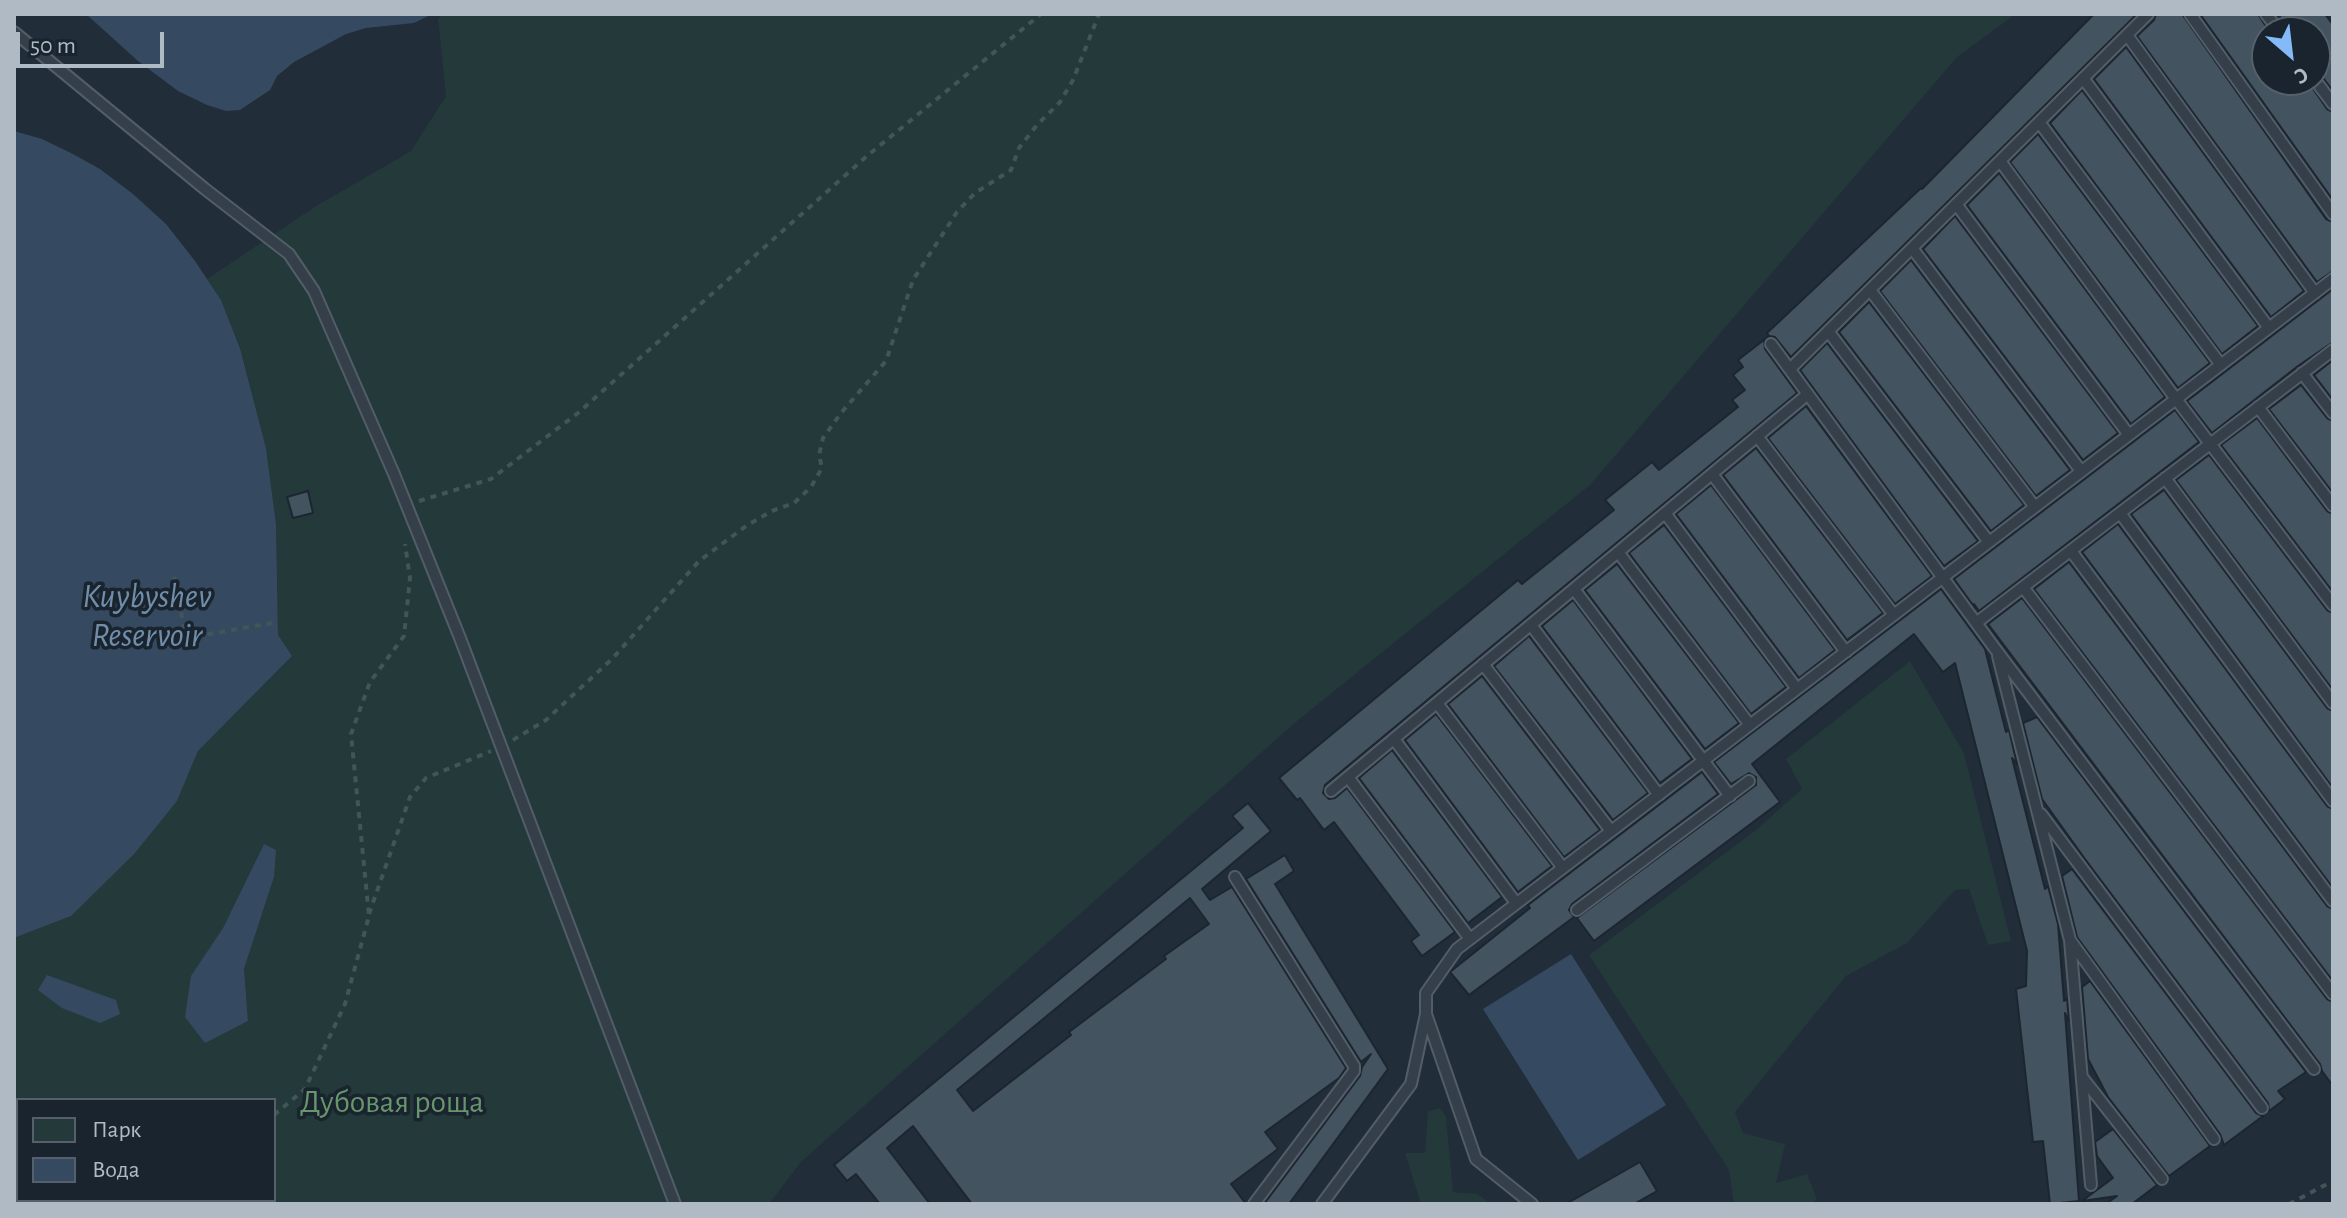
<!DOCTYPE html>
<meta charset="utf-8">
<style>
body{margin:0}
#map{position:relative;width:2347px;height:1218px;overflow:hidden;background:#212d39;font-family:"Alegreya Sans",sans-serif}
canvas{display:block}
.frame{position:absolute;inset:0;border:16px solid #afbac5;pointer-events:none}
.legend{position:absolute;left:16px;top:1098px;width:260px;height:104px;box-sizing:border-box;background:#1a242e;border:2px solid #56606a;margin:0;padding:10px 14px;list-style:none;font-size:24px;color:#afbac5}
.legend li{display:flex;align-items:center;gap:16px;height:40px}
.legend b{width:40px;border:2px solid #56606a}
.north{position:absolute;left:2251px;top:16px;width:80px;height:80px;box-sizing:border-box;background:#1a242e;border:2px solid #56606a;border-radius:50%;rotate:152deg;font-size:22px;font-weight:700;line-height:32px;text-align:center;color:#afbac5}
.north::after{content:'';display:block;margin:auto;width:28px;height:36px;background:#83baf7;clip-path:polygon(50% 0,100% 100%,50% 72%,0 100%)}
.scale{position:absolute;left:16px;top:32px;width:148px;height:36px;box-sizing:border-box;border:4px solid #afbac5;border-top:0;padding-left:10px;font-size:24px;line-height:28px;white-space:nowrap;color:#afbac5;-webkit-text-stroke:6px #1a242e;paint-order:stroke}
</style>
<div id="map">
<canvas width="2347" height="1218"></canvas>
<div class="frame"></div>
<ul class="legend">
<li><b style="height:22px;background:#23393a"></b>Парк</li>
<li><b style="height:22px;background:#354a60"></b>Вода</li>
</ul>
<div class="north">С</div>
<div class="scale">50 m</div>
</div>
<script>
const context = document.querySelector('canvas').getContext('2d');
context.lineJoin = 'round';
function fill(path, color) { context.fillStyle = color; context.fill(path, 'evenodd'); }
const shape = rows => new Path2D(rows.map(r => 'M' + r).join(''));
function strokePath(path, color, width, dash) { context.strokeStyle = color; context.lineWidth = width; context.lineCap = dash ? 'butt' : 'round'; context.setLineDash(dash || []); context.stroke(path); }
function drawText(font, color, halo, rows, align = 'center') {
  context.font = font + ' "Alegreya Sans",sans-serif'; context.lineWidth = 7; context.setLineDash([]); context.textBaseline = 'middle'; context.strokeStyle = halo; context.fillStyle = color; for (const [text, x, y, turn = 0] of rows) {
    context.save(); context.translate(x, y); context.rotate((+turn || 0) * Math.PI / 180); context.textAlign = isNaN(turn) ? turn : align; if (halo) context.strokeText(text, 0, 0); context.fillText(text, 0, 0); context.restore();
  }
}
const green = shape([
 [445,14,2016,14,1957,57,1590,485,1297,721,801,1162,769,1204,14,1204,14,938,71,916,177,801,198,751,292,656,278,635,276,524,266,448,240,347,221,300,207,279,316,206,411,151,446,96,438,18],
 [264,844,274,877,244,969,248,1021,205,1042,191,977,223,928],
 [18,1100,274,1100,274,1200,18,1200],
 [1910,661,1964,753,2011,941,1988,945,1969,889,1955,890,1907,943,1846,976,1735,1112,1743,1133,1785,1144,1776,1183,1807,1174,1817,1199,1812,1204,1734,1204,1729,1170,1589,955,1756,830,1802,789,1786,759],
 [1440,1108,1446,1117,1453,1192,1477,1194,1492,1204,1421,1204,1405,1153,1425,1153,1428,1111]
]);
const water = shape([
 [86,14,432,14,414,23,366,28,346,34,294,62,277,76,270,90,240,110,226,111,207,105,178,91,138,61],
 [14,131,42,139,71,153,100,169,133,194,166,224,195,261,221,300,240,348,266,448,276,524,278,635,292,656,198,751,177,801,134,854,71,916,14,938],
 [264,844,276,850,274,877,244,969,248,1021,205,1043,185,1017,191,976,223,928],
 [1571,954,1666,1105,1578,1160,1483,1009],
 [47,975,116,1000,120,1014,100,1023,62,1008,38,990]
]);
const building = shape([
 [2094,14,2137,14,1791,357,1775,337,1769,336,1764,340,1765,349,1797,393,1325,785,1323,793,1329,799,1335,798,1347,788,1455,932,1422,956,1411,941,1419,935,1334,822,1324,830,1300,798,1297,800,1279,778,1518,580,1522,584,1614,510,1605,500,1652,462,1659,470,1738,407,1732,400,1745,390,1733,375,1743,367,1738,360,1769,336,1767,333,1921,188,1922,189,2094,14],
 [2156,14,2182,14,2326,219,2333,222,2333,271,2317,282,2137,36,2154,20,2156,14],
 [2200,14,2258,14,2267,28,2267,80,2307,80,2327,109,2333,112,2333,200,2200,14],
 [2278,14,2325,14,2333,25,2333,91,2321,75,2315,72,2315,32,2291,32,2278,14],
 [2126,47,2304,291,2271,317,2094,79,2126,47],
 [2082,90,2258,326,2222,354,2050,123,2082,90],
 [2038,134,2210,363,2178,388,2010,162,2038,134],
 [1999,173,2165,397,2131,424,1967,205,1999,173],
 [1955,216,2118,433,2083,460,1923,249,1955,216],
 [1911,260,2070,470,2036,496,1880,291,1911,260],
 [2333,289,2333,342,2298,366,2212,433,2187,401,2333,289],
 [1869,302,2024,505,1991,531,1839,332,1869,302],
 [1827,343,1978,541,1944,566,1800,370,1827,343],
 [2333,360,2333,400,2314,375,2333,360],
 [2301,385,2327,418,2333,421,2333,493,2269,409,2301,385],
 [1806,406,1932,576,1895,604,1768,438,1806,406],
 [2175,410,2199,442,1979,611,1974,604,1975,608,1954,579,2175,410],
 [2257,418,2327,511,2333,514,2333,592,2221,445,2257,418],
 [1756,448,1883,613,1847,640,1723,475,1756,448],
 [2209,455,2327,610,2333,613,2333,690,2176,480,2209,455],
 [1711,485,1835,650,1799,678,1676,514,1711,485],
 [2164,490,2327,708,2333,711,2333,788,2131,514,2164,490],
 [308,491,313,513,293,518,287,497,308,491],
 [2118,524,2327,806,2333,809,2333,888,2082,552,2118,524],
 [1664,525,1786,687,1751,714,1629,553,1664,525],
 [2069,562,2327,906,2333,909,2333,981,2034,589,2069,562],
 [1617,564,1739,723,1705,749,1585,590,1617,564],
 [1941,589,1985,649,2006,732,2009,730,2017,764,2012,758,2045,889,2048,886,2058,924,2064,1001,2067,999,2069,1021,2065,1013,2079,1201,2050,1204,2043,1141,2033,1142,2016,989,2026,986,2027,951,1955,663,1943,672,1914,634,1752,764,1780,802,1594,941,1577,918,1756,785,1756,777,1749,773,1731,784,1714,762,1941,589],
 [2022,598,2327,999,2333,1002,2333,1086,2322,1071,2320,1064,1988,624,2022,598],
 [1573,600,1692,759,1660,783,1542,626,1573,600],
 [1529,636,1648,793,1613,820,1494,666,1529,636],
 [1482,676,1600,830,1564,857,1448,704,1482,676],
 [1436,714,1552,866,1518,892,1405,740,1436,714],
 [2037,717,2306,1072,2278,1091,2285,1099,2269,1111,2268,1103,2085,859,2042,799,2023,723,2037,717],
 [1392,750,1502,897,1468,923,1359,778,1392,750],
 [1702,772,1718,794,1572,904,1569,910,1574,917,1469,995,1450,972,1530,908,1528,905,1702,772],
 [1248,803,1271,831,1202,889,1210,900,1232,887,1346,1068,1339,1078,1265,1132,1278,1149,1231,1184,1246,1204,972,1204,913,1126,887,1148,930,1204,880,1204,856,1174,847,1181,834,1165,1243,828,1232,816,1248,803],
 [1190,898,1209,924,1164,956,1166,959,1069,1032,1071,1035,973,1111,957,1090,1190,898],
 [1285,855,1294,871,1275,884,1388,1069,1289,1204,1264,1204,1360,1076,1362,1067,1371,1054,1361,1062,1246,879,1285,855],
 [2072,869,2256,1113,2263,1116,2224,1145,2220,1134,2077,937,2062,876,2072,869],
 [2090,981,2210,1146,2169,1176,2108,1097,2088,1059,2082,987,2090,981],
 [2113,1129,2157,1185,2132,1204,2106,1204,2117,1196,2082,1201,2113,1178,2097,1156,2095,1142,2113,1129],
 [1640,1162,1657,1191,1634,1204,1566,1204,1640,1162]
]);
const path = shape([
 [419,501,491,479,578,413,867,156,1041,14],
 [174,577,186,638,278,622],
 [513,740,546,720,613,658,699,561,746,526,772,511,794,503,811,487,822,468,819,455,823,438,841,413,886,361,913,280,957,212,975,193,1011,170,1019,148,1037,125,1060,102,1073,80,1099,14],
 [369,914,410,797,426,778,491,751],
 [274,1115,305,1089,345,1004,369,916,351,734,370,682,404,636,410,578,405,544],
 [161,1204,166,1200],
 [2289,1204,2333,1181]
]);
const lane = shape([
 [2190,14,2333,214],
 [2266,14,2280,32],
 [14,32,205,189,289,254,314,291,394,474,460,638,675,1204],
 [2127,35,2315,293],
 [2083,78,2269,328],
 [2315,80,2333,104],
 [2039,122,2221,365],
 [2000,161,2176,399,2333,605],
 [1956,204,2129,435],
 [1912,248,2081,471],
 [1870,290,2035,507],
 [1828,331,1989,542],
 [1771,344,1996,650,2314,1069],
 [1790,369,2148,14],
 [2302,373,2333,413],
 [2258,407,2333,506],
 [1757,436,1894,615],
 [1712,474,1846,652],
 [2165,478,2333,703],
 [1665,513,1797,689],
 [2120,513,2333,801],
 [2071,551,2333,901],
 [1618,552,1750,725],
 [2023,587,2333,994],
 [1574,589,1730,796],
 [1976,623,2333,350],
 [1531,625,1659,795],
 [1998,656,2070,940,2091,1185],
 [1483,664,1611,831],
 [1437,703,1563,868],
 [1394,739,1516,903],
 [1348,777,1470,939],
 [1331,791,1808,394],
 [2041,814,2262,1108],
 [1235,877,1354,1066,1354,1071,1254,1204],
 [1577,910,1749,781],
 [2070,940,2214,1139],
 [1426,1014,1476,1159,1532,1204],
 [2082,1077,2162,1179],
 [1322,1204,1411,1084,1426,1014,1426,993,1457,949,2333,279]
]);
const parkNames = [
 ["Дубовая роща",392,1102]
];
const waterNames = [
 ["Kuybyshev",147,597],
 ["Reservoir",147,636]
];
fill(green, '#23393a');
fill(water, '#354a60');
fill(building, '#445360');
strokePath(building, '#1c2630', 2);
strokePath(lane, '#525d67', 14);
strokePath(path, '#415657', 4, [6, 6]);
strokePath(lane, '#353f49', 10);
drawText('32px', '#67966d', '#1a242e', parkNames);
drawText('italic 34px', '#708daa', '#1a242e', waterNames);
</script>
